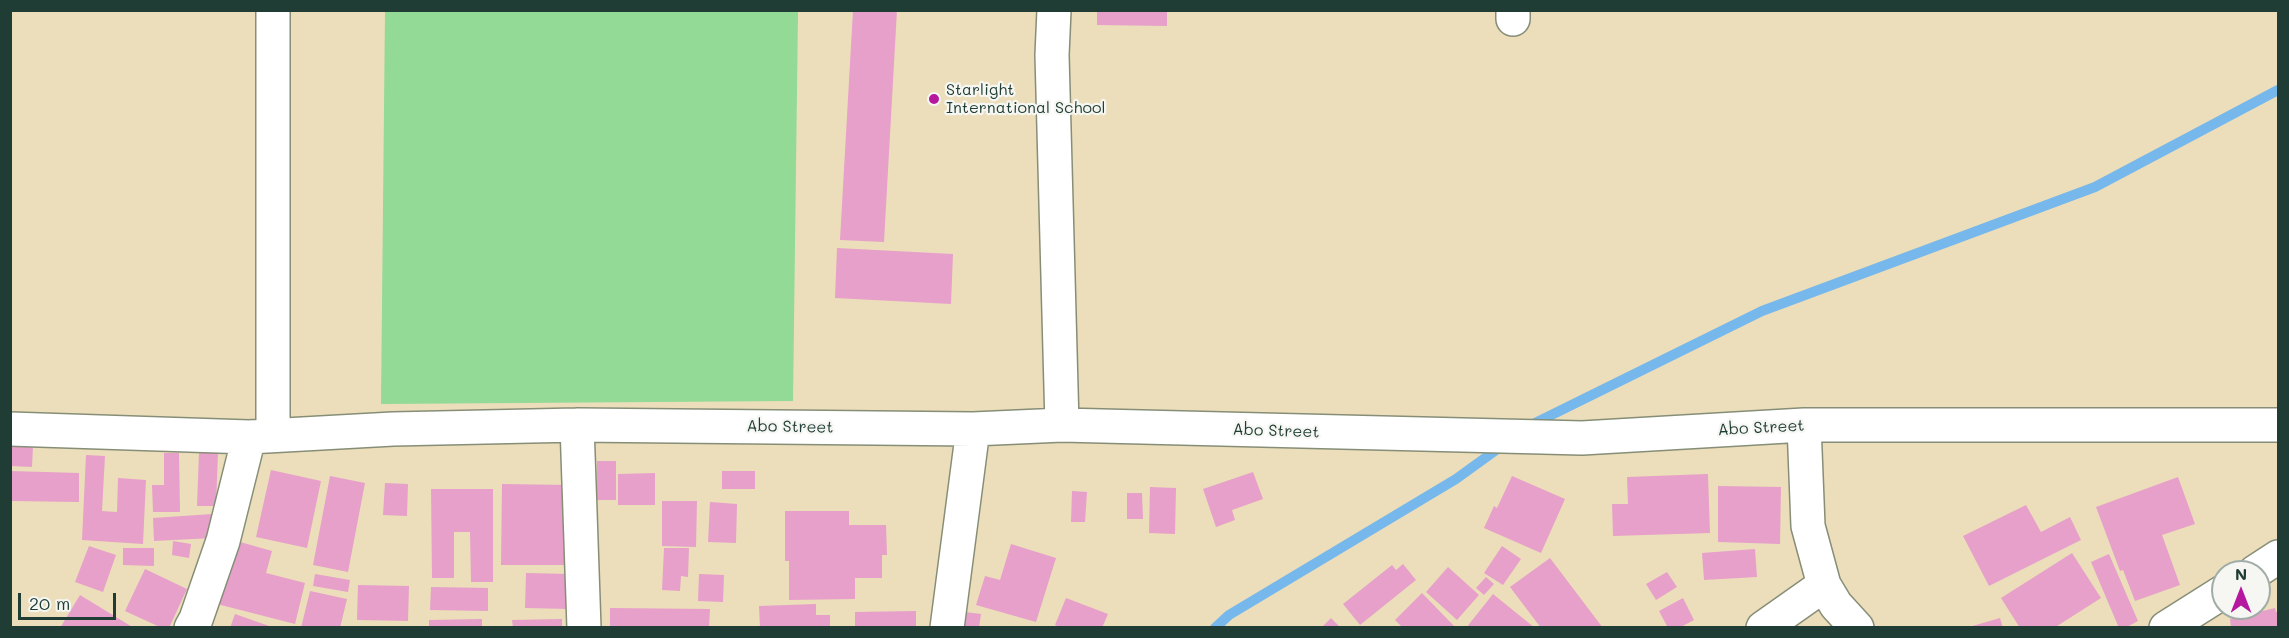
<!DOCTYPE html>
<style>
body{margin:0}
#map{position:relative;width:2289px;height:638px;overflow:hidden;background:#ecdeba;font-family:Mali,sans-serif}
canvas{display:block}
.frame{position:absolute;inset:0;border:12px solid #1f3d34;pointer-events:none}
.north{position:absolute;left:2211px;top:560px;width:60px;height:60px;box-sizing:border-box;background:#f6f6f2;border:2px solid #a0aca6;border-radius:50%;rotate:0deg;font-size:16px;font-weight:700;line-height:24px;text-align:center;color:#1f3d34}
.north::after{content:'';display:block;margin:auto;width:21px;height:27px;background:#b5179e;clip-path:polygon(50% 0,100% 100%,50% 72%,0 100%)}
.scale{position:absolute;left:18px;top:593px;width:98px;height:27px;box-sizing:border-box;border:3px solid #1f3d34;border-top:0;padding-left:8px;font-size:18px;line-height:21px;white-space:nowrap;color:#1f3d34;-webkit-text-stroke:4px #f6f6f2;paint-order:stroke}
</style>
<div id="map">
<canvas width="2289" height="638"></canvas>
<div class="frame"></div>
<div class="north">N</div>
<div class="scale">20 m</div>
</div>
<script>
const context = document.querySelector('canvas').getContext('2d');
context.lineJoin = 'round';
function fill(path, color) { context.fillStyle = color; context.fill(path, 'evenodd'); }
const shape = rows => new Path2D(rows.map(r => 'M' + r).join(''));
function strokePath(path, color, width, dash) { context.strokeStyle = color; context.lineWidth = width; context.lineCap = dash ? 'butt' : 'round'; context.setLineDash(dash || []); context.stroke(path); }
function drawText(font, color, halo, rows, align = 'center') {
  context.font = font + ' Mali,sans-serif'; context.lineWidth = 4.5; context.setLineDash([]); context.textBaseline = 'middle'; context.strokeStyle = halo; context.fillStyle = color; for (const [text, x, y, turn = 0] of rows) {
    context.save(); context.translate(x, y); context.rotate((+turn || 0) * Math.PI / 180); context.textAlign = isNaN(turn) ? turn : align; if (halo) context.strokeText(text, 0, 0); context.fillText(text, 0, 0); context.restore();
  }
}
const green = shape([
 [385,11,798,11,793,401,381,404]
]);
const stream = shape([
 [1527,427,1762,311,2095,187,2278,90],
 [1215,628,1229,615,1456,479,1503,445]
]);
const building = shape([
 [853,10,897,10,884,242,840,240],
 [1097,10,1167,10,1167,26,1097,25],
 [837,248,953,254,951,304,835,298],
 [10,445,33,446,32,467,10,466],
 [199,452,218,453,216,506,197,506],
 [164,453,179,453,180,512,153,512,152,485,164,485],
 [86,455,105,456,102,511,117,512,118,478,146,480,143,544,82,540],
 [597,461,616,461,616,500,597,500],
 [271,470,321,481,307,548,256,537],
 [10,471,79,473,79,502,10,501],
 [722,471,755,471,755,489,722,489],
 [1253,472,1263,499,1232,510,1235,520,1216,527,1203,489],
 [655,473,655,505,618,505,618,474],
 [1708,474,1710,533,1613,536,1612,504,1628,504,1627,477],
 [330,476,365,483,348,572,313,565],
 [1512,476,1565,499,1541,553,1484,528,1494,506,1497,508],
 [2178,477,2195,524,2162,535,2180,585,2135,601,2123,570,2120,571,2096,507],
 [385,483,408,484,407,516,383,515],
 [502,484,569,485,568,565,501,565],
 [1718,486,1781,487,1780,544,1718,542],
 [1150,487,1176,488,1175,534,1149,533],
 [431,489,493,489,493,582,471,582,470,532,454,532,454,578,432,578],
 [1072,491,1087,492,1085,522,1071,522],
 [1127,493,1142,493,1143,519,1127,519],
 [662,501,697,501,696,547,662,546],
 [710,502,737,504,736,543,708,542],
 [2026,505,2041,532,2070,517,2081,540,1989,586,1963,536],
 [785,511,849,511,849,525,886,525,887,555,882,555,882,578,855,578,855,599,789,600,789,561,785,561],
 [212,514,213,538,154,541,153,518],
 [233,540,272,551,266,573,305,583,295,624,217,604],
 [173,541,191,544,189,558,172,555],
 [1011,544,1056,558,1036,622,976,605,985,576,1000,580],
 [89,546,116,555,103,592,75,582],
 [1502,546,1521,559,1503,585,1484,573],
 [123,548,154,548,154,566,123,565],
 [664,548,689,548,688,577,681,576,680,591,662,590],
 [1755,549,1757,577,1704,580,1702,553],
 [2072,553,2101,598,2054,628,2020,628,2001,598],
 [2109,554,2138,621,2125,628,2119,628,2091,562],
 [1550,558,1603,628,1541,628,1510,587],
 [1403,564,1416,580,1360,625,1343,604,1392,565,1396,570],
 [1448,567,1479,595,1457,620,1426,592],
 [145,569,187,589,169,628,162,628,125,611],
 [1667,572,1677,587,1656,600,1646,584],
 [526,573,570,574,570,609,525,608],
 [315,574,350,580,348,592,313,586],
 [699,574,724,575,723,602,698,601],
 [1486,577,1494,584,1484,595,1476,588],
 [358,585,409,586,408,621,357,620],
 [431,587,488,588,488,611,430,610],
 [310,591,347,599,340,628,301,628],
 [1422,593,1456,628,1403,628,1395,620],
 [1493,594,1535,628,1466,628],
 [80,595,134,628,60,628],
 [1066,598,1108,614,1102,628,1062,628,1055,625],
 [1683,598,1694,620,1679,628,1668,628,1659,611],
 [816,604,816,615,830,615,830,628,760,628,759,606],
 [610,608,710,609,709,628,610,628],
 [2275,608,2276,612,2278,612,2278,628,2231,628,2230,619],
 [916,611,916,628,855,628,855,612],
 [965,612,981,614,979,628,962,628],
 [235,614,272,627,272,628,230,628],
 [1331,618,1341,628,1321,628],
 [2000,618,2003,628,1969,628,1969,627],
 [482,619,482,628,429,628,429,620],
 [562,619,562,628,513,628,512,620]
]);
const minor = shape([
 [1054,10,1052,55,1062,425],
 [1513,19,1513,10],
 [577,425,584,628],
 [1804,425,1808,526,1824,585,1836,605,1857,628],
 [10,429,249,437,393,429,577,425,973,429,1062,425,1582,438,1804,425,2278,425],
 [273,434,273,10],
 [2255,572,2278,557],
 [191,628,196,619,223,541,249,437],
 [947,628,973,429],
 [1763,628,1824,585],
 [2166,628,2223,592]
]);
const markers = [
 [934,99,6,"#b5179e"]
];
const poiNames = [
 ["Starlight",946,90],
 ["International School",946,108]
];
const streetNames = [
 ["Abo Street",790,427,1],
 ["Abo Street",1761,428,-3],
 ["Abo Street",1276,431,2]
];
fill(green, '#92da95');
strokePath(stream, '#77b8ec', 10);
fill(building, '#e6a0ca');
strokePath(minor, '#868e77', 36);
strokePath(minor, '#fff', 33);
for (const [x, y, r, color] of markers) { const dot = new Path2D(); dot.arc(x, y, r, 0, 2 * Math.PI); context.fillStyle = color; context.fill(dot); strokePath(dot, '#f6f6f2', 2); }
drawText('16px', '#1f3d34', '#f6f6f2', poiNames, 'left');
drawText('16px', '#1f3d34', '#f6f6f2', streetNames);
</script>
